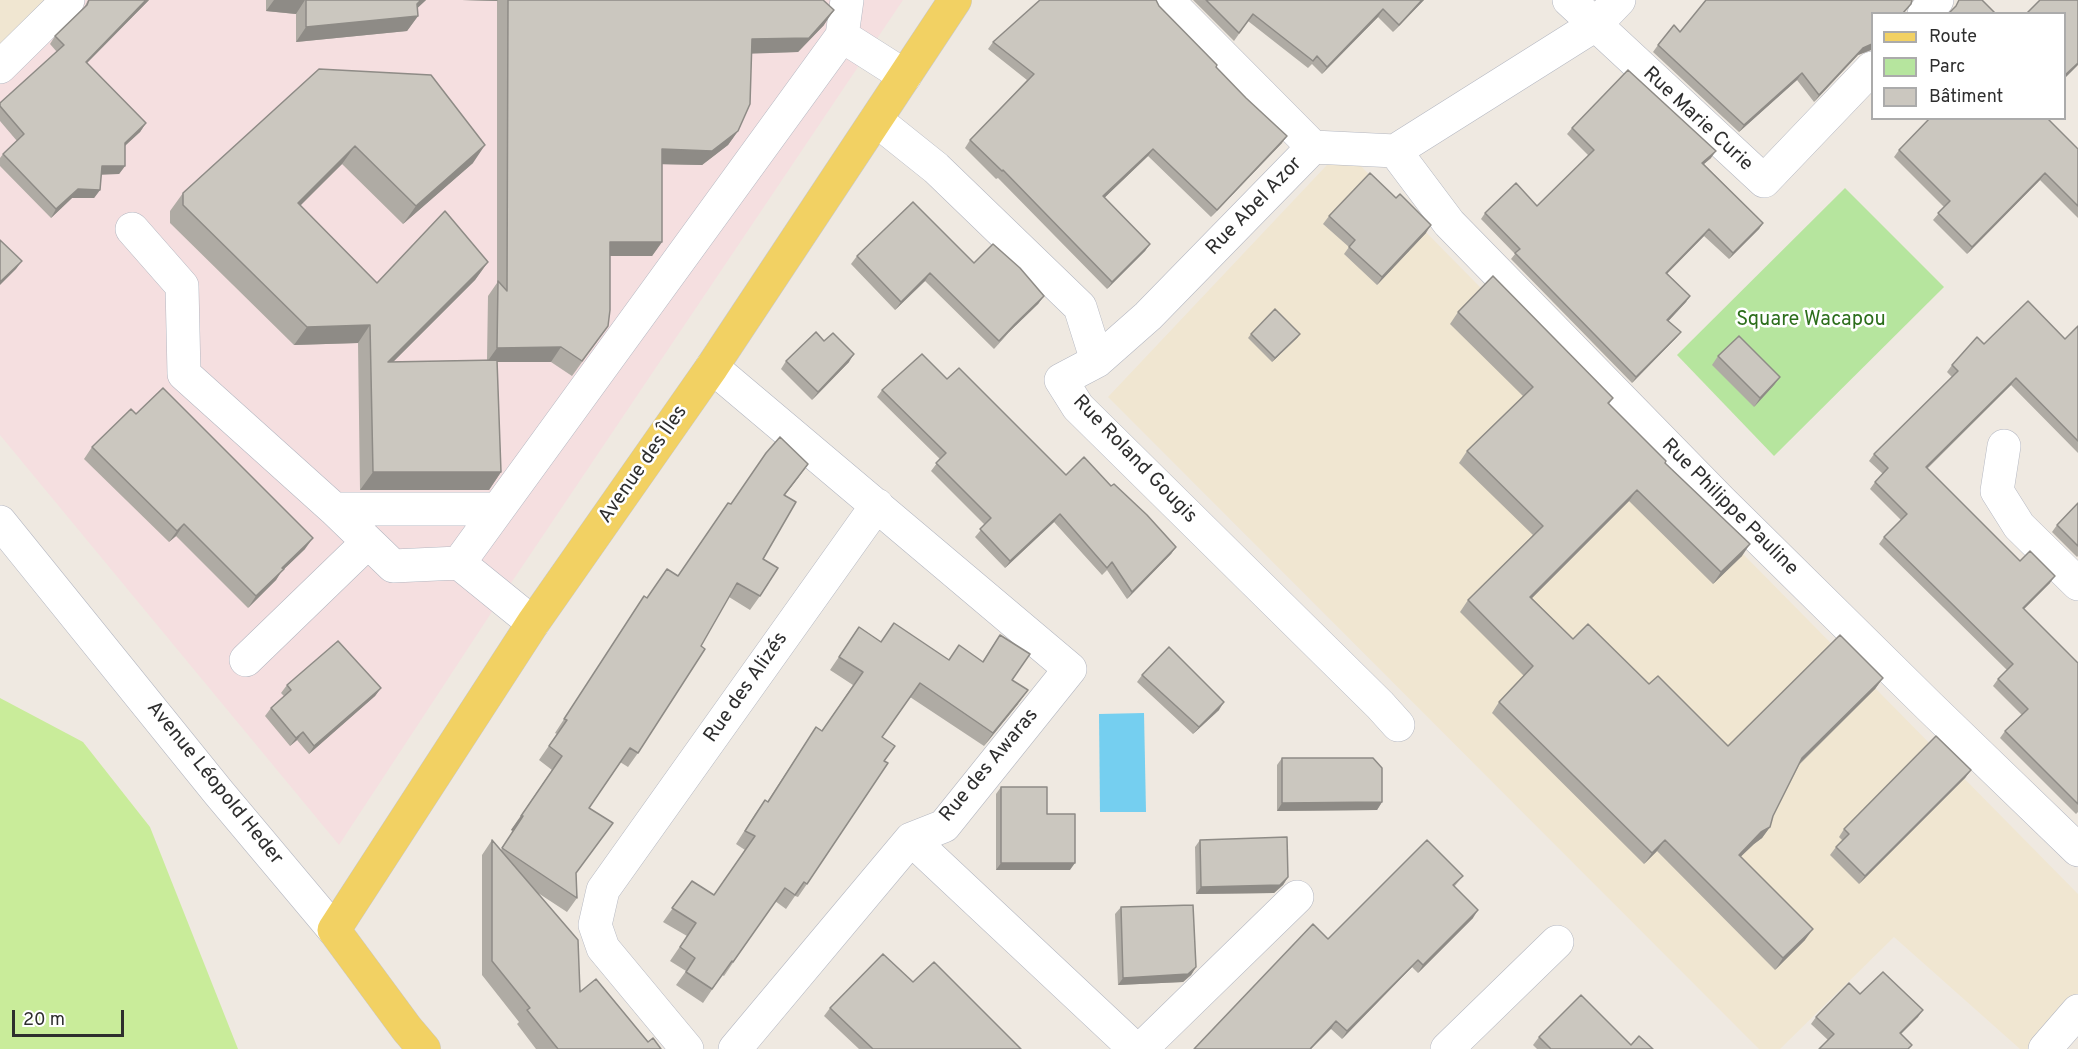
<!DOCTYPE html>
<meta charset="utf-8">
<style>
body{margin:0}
#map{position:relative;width:2078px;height:1049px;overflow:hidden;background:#efe9e1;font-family:Overpass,sans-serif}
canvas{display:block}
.legend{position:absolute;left:1871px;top:12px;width:195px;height:108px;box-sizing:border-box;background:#fff;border:2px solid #ababab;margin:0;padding:8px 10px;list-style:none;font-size:18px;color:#2e2e2e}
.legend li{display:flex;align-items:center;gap:12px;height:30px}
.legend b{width:30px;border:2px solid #ababab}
.scale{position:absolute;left:12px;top:1010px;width:112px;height:27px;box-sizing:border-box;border:3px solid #2e2e2e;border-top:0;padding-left:8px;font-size:18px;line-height:21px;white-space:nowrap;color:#2e2e2e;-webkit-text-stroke:4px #fff;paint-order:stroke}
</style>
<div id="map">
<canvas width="2078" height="1049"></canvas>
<ul class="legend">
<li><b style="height:8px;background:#f2d163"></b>Route</li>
<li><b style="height:16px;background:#b6e59e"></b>Parc</li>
<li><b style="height:16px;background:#cbc7bf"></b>Bâtiment</li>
</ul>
<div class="scale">20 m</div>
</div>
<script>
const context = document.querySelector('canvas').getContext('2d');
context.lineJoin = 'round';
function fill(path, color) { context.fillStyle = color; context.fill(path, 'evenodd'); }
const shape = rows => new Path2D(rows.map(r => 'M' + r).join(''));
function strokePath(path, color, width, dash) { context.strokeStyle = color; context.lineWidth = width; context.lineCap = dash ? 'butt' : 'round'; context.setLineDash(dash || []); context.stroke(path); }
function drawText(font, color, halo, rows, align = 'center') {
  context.font = font + ' Overpass,sans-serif'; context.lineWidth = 5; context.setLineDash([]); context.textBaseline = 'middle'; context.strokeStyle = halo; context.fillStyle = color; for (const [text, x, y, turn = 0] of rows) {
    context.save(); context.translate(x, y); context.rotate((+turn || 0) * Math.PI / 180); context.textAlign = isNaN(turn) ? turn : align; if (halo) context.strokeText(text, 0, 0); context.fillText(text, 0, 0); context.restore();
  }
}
const education = shape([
 [0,0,64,0,0,63],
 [1343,148,2078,894,2078,1010,2040,1049,2020,1049,1894,937,1780,1049,1759,1049,1108,397]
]);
const medical = shape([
 [64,0,903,0,501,598,339,845,0,435,0,63]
]);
const green = shape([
 [1845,188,1944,287,1774,456,1677,355]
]);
const pitch = shape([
 [0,698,83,742,150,827,238,1049,0,1049]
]);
const water = shape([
 [1144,713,1146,812,1100,812,1099,714]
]);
const minor = shape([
 [1167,0,1313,147],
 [1569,0,1764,181,1872,68],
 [1924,14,1937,0],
 [842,36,905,76],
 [0,67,68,0],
 [876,120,936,168,1080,307,1097,361,1061,380,1078,407,1380,705,1398,725],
 [1395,151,1449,223,1721,501,1929,706,2078,850],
 [132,229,182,286,184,374,334,509,393,566,459,563],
 [1097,361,1148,316,1313,147,1395,151,1595,25,1619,0],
 [712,367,1070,669,944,826,911,839,735,1049],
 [2004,446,1997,491,2019,526,2078,584],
 [334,509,497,509],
 [0,522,219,793,334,930],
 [533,623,459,563,842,36,847,0],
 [246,660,368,542],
 [911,839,1135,1049],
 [687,1049,603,948,595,925,603,890,877,505],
 [1141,1049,1297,897],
 [1447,1049,1557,942],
 [2045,1049,2078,1011]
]);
const major = shape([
 [424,1049,407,1029,334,930,533,623,712,367,955,0]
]);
const wall = shape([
 [88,0,149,0,87,63,146,123,140,132,125,146,125,166,119,174,101,174,100,190,94,198,72,198,51,218,0,166,0,158,3,154,17,141,0,121,0,103,57,52,50,44,55,36,84,8],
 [266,0,426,0,417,8,418,16,407,31,296,42,296,14,266,11],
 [462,0,823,0,824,25,798,52,752,53,738,131,728,145,702,165,662,164,662,242,652,256,610,256,608,326,572,376,551,362,497,362,501,472,489,490,360,490,358,343,294,345,170,223,170,211,183,193,319,69,473,163,403,224,342,164,300,205,377,283,488,262,475,280,393,362,487,360,488,296,497,283,497,1],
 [1193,0,1424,0,1393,32,1378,17,1322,74,1312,64,1308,68,1248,21,1234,41],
 [1911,4,1903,14,1872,14,1871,50,1858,55,1814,102,1797,80,1739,132,1653,52,1658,45,1680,32],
 [1159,6,1216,67,1282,143,1211,217,1148,156,1104,198,1150,244,1145,251,1107,289,998,178,996,179,965,148,970,140,1027,80,988,49,993,42],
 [1930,118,2049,118,2048,120,2078,149,2078,218,2040,180,1967,254,1933,220,1944,207,1894,157,1899,150],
 [1572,128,1711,158,1704,164,1763,223,1759,229,1729,259,1704,236,1667,273,1690,296,1686,302,1668,321,1681,332,1676,338,1632,383,1511,259,1515,254,1481,219,1485,213,1537,206,1589,156,1567,134],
 [1329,216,1426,233,1377,285,1344,254,1349,247,1323,224],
 [857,256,974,263,1044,296,1038,304,1009,332,994,349,925,281,895,310,851,264],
 [1458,312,1613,398,1609,404,1665,463,1742,556,1713,584,1629,501,1532,598,1573,639,1649,684,1728,746,1883,678,1875,689,1799,765,1773,816,1770,827,1762,838,1754,844,1740,857,1805,940,1775,970,1657,851,1644,864,1492,713,1499,702,1524,676,1460,612,1468,600,1533,535,1459,463,1467,451,1523,396,1450,324],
 [2078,326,2078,453,2011,385,1927,469,2020,561,2050,583,2024,609,2078,663,2078,812,2076,814,2000,738,2005,731,2022,715,1993,686,1998,679,2007,670,1879,544,1884,537,1901,520,1870,489,1875,482,1883,474,1869,461,1874,454,1952,377,1947,372,1952,365,1984,344,2065,339],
 [1251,334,1300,334,1297,338,1272,362,1248,338],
 [824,341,849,362,812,400,781,369,786,361],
 [1718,356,1780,377,1774,385,1754,407,1712,365],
 [947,379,1066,475,1111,486,1176,547,1171,554,1127,599,1107,570,1102,575,1054,522,1005,568,975,537,985,525,931,471,940,459,877,397,882,390],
 [92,447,305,549,281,572,276,580,248,608,176,536,169,542,84,459],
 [808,464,785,495,763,559,760,596,750,610,729,597,638,753,628,767,620,762,589,808,576,874,577,898,567,912,538,893,580,992,648,1042,661,1049,536,1049,517,1024,519,1022,482,975,482,855,492,840,501,850,513,831,511,830,552,770,539,760,557,734,555,733,644,596,647,598,678,576,730,504],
 [2078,503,2078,556,2077,557,2052,532,2057,525],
 [859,627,881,642,949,660,983,661,1000,635,1018,704,984,746,910,697,882,737,884,761,807,884,798,897,795,896,786,909,775,901,724,976,722,975,703,1003,676,985,686,971,670,961,687,936,663,922,692,881,714,895,745,850,736,844,755,814,765,800,767,802,816,727,822,731,853,685,830,670],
 [1142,675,1219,710,1193,734,1137,682],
 [287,685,381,688,375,696,309,754,297,740,290,746,265,716,271,708,284,696,281,693],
 [1282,758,1382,802,1377,810,1277,811,1277,765],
 [1971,770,1965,778,1859,884,1830,855,1836,847,1843,841,1839,837,1844,829],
 [1001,787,1047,814,1070,870,996,870,996,794],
 [1200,840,1288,877,1283,885,1274,893,1196,894,1195,847],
 [1463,876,1454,887,1473,918,1418,973,1412,967,1342,1039,1331,1029,1328,939],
 [1121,907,1196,967,1191,975,1183,982,1118,985,1115,914],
 [913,982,1021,1049,859,1049,824,1016,830,1008],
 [1860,994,1918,1017,1828,1040,1811,1024,1816,1017],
 [1539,1037,1631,1045,1653,1049,1537,1049,1533,1045]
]);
const shadedWall = shape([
 [146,0,149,0,80,70,86,62],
 [274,0,305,0,296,14,266,11],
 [421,0,426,0,408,17,418,16,407,31,296,42,306,27,417,4],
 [462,0,498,0,497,1],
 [1422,0,1424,0,1393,32,1399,25],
 [1383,9,1378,17,1322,74,1327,67],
 [834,10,824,25,798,52,742,54,752,39],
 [1872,44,1872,48,1871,50,1858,55,1814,102,1819,95,1863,48],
 [2078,63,2078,65,2064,79,2064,76],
 [1802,73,1797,80,1739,132,1744,125],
 [146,123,140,132,119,151,125,143],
 [738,131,728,145,702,165,652,164,662,149],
 [1287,136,1282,143,1211,217,1217,210],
 [485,145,473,163,403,224,416,206],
 [355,146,342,164,285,221,298,203],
 [1153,149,1148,156,1098,204,1103,196],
 [1716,151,1711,158,1698,169,1702,163],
 [102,166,125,166,119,174,96,175],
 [2045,173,2040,180,1967,254,1972,247],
 [78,189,100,190,94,198,72,198,51,218,56,209],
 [1763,223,1759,229,1729,259,1733,253],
 [1431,225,1426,233,1377,285,1382,277],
 [1709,229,1704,236,1662,279,1666,273],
 [610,242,662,242,652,256,600,256],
 [1150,244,1145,251,1107,289,1112,282],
 [22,261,16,269,0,285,0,282],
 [488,262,475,280,375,380,388,362],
 [930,273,925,281,895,310,901,302],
 [1044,296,1038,304,1009,332,994,349,1015,324],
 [1690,296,1686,302,1663,327,1667,320],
 [370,325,358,343,294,345,307,327],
 [1681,332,1676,338,1632,383,1636,377],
 [1300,334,1297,338,1272,362,1275,358],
 [561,347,551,362,487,362,497,348],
 [854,354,849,362,812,400,818,392],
 [1780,377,1774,385,1754,407,1760,398],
 [2016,378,2011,385,1921,474,1926,467],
 [808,464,798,478,774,509,784,495],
 [373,472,501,472,489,490,360,490],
 [1637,490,1629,501,1522,608,1530,597],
 [1060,514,1054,522,1005,568,1010,561],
 [184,524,176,536,169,542,177,531],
 [313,538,305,549,281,572,276,580,248,608,256,596,282,568],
 [1750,544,1742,556,1713,584,1721,572],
 [1176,547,1171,554,1127,599,1132,592],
 [2055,576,2050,583,2018,615,2023,608],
 [1883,678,1875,689,1794,769,1802,758],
 [381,688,375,696,309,754,314,746],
 [1028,690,1018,704,984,746,993,733],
 [1224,702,1219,710,1193,734,1199,727],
 [303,732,297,740,290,746,296,738],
 [1971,770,1965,778,1859,884,1865,876],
 [1382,802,1377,810,1277,811,1282,803],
 [521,816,523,816,513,831,511,830],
 [1770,827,1762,838,1754,844,1731,866,1739,855,1761,832],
 [1665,840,1657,851,1644,864,1652,853],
 [1001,863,1075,863,1070,870,996,870],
 [1288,877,1283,885,1274,893,1196,894,1201,887],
 [1478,910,1473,918,1418,973,1423,965],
 [1813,929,1805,940,1775,970,1783,958],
 [1418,960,1412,967,1342,1039,1347,1031],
 [1196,967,1191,975,1183,982,1118,985,1123,978],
 [1923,1010,1918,1017,1895,1040,1900,1033],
 [1336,1021,1331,1029,1311,1049,1310,1049]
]);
const building = shape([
 [89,0,146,0,86,62,146,123,125,143,125,166,102,166,100,190,78,189,56,209,3,154,24,134,0,106,0,103,64,45,55,36,87,5,89,0],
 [306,0,421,0,417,4,418,16,306,27,306,0],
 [508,0,823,0,834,10,809,38,752,39,750,104,738,131,712,151,662,149,662,242,610,242,610,310,608,326,582,361,561,347,497,348,498,281,507,291,508,0],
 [1040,0,1156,0,1159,6,1217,65,1216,67,1246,98,1287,136,1217,210,1153,149,1103,196,1150,244,1112,282,1003,170,1002,171,970,140,1034,74,993,42,1040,0],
 [1206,0,1422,0,1399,25,1383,9,1327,67,1317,56,1313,61,1253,14,1239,33,1206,0],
 [1706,0,1912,0,1911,4,1902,14,1872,14,1872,44,1863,48,1819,95,1802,73,1744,125,1658,45,1674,25,1680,32,1706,0],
 [1959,0,1982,0,1996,14,1948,14,1956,6,1959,0],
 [2040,0,2078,0,2078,63,2064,76,2064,14,2026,14,2040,0],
 [319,69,431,75,485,145,416,206,355,146,298,203,377,283,445,211,488,262,388,362,497,360,501,472,373,472,370,325,307,327,183,205,183,193,319,69],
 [1628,70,1716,151,1702,163,1763,223,1733,253,1709,229,1666,273,1690,296,1667,320,1681,332,1636,377,1515,253,1520,249,1485,213,1516,183,1537,206,1594,150,1572,128,1628,70],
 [1930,118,2047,118,2078,149,2078,206,2045,173,1972,247,1938,213,1950,201,1899,150,1930,118],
 [1370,173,1396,198,1400,194,1431,225,1382,277,1349,247,1355,240,1329,216,1370,173],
 [913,202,974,263,993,244,1020,268,1044,296,1015,324,999,341,930,273,901,302,857,256,913,202],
 [0,240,22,261,0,282,0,240],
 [1493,276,1613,398,1608,403,1666,461,1665,463,1750,544,1721,572,1637,490,1530,597,1573,639,1588,624,1649,684,1658,676,1728,746,1840,635,1883,678,1802,758,1773,816,1770,827,1761,832,1739,855,1813,929,1783,958,1665,840,1652,853,1499,702,1533,666,1468,600,1543,526,1467,451,1533,387,1458,312,1493,276],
 [2028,301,2065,339,2078,326,2078,441,2016,378,1926,467,2020,561,2030,551,2055,576,2023,608,2078,663,2078,804,2005,731,2028,709,1998,679,2013,664,1884,537,1907,514,1875,482,1888,468,1874,454,1958,371,1952,365,1977,337,1984,344,2028,301],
 [1275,309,1300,334,1275,358,1251,334,1275,309],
 [816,332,824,341,833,333,854,354,818,392,786,361,816,332],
 [1739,336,1780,377,1760,398,1718,356,1739,336],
 [922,354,947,379,959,368,1066,475,1084,457,1111,486,1114,484,1147,515,1176,547,1132,592,1112,562,1107,568,1060,514,1010,561,980,529,991,518,936,463,946,453,882,390,922,354],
 [163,388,313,538,282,568,284,569,256,596,184,524,177,531,92,447,131,409,136,414,163,388],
 [780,437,808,464,784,495,796,502,763,559,778,568,760,596,737,583,701,646,705,649,638,753,630,748,589,808,613,823,576,873,577,898,502,848,523,816,521,816,562,756,549,746,567,720,564,719,644,596,647,598,667,569,678,576,728,503,731,504,766,453,780,437],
 [2078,503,2078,546,2057,525,2078,503],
 [894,623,949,660,959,645,983,662,1000,635,1030,654,1012,680,1028,690,993,733,920,683,882,737,895,746,884,761,888,763,807,884,804,882,795,895,785,888,733,962,732,961,712,989,686,972,695,958,680,947,696,923,672,908,692,881,714,895,755,836,745,831,765,800,768,802,816,727,822,731,863,672,839,657,859,627,881,642,894,623],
 [338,641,381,688,314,746,303,732,296,738,271,708,291,690,287,685,338,641],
 [1169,647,1224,702,1199,727,1142,675,1169,647],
 [1936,736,1971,770,1865,876,1836,847,1849,834,1844,829,1936,736],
 [1282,758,1373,758,1382,768,1382,802,1282,803,1282,758],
 [1001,787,1047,787,1047,814,1075,814,1075,863,1001,863,1001,787],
 [1287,837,1288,877,1280,885,1201,887,1200,840,1287,837],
 [492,840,578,940,580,992,596,979,648,1042,653,1038,661,1049,558,1049,554,1044,527,1010,530,1008,492,961,492,840],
 [1427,840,1463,876,1453,885,1478,910,1423,965,1418,960,1347,1031,1336,1021,1310,1049,1194,1049,1313,924,1328,939,1427,840],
 [1193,905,1196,967,1188,974,1123,978,1121,907,1193,905],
 [883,954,913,982,934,962,1021,1049,873,1049,830,1008,883,954],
 [1883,972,1923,1010,1900,1033,1912,1045,1908,1049,1819,1049,1834,1034,1816,1017,1849,983,1860,994,1883,972],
 [1581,995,1631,1045,1639,1036,1653,1049,1551,1049,1539,1037,1581,995]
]);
const streetNames = [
 ["Rue Marie Curie",1697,120,43],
 ["Rue Abel Azor",1255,207,-46],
 ["Rue Roland Gougis",1134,460,46],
 ["Avenue des Îles",644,465,-55],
 ["Rue Philippe Pauline",1729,508,45],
 ["Rue des Alizés",747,688,-55],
 ["Rue des Awaras",990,766,-50],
 ["Avenue Léopold Heder",214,784,51]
];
const parkNames = [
 ["Square Wacapou",1811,321]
];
fill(education, '#f0e6d1');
fill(medical, '#f5dfe0');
fill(green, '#b6e59e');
fill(pitch, '#c9ec9a');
fill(water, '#75cff0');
strokePath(minor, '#b4b7c1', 34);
strokePath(major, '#c9c9c9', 34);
strokePath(minor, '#fff', 33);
strokePath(major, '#f2d163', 33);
fill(wall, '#afaba4');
fill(shadedWall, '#8e8b86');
fill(building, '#cbc7bf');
strokePath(building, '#8e8b86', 1.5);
drawText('20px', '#2e2e2e', '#fff', streetNames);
drawText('20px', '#2c6e1b', '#fff', parkNames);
</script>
